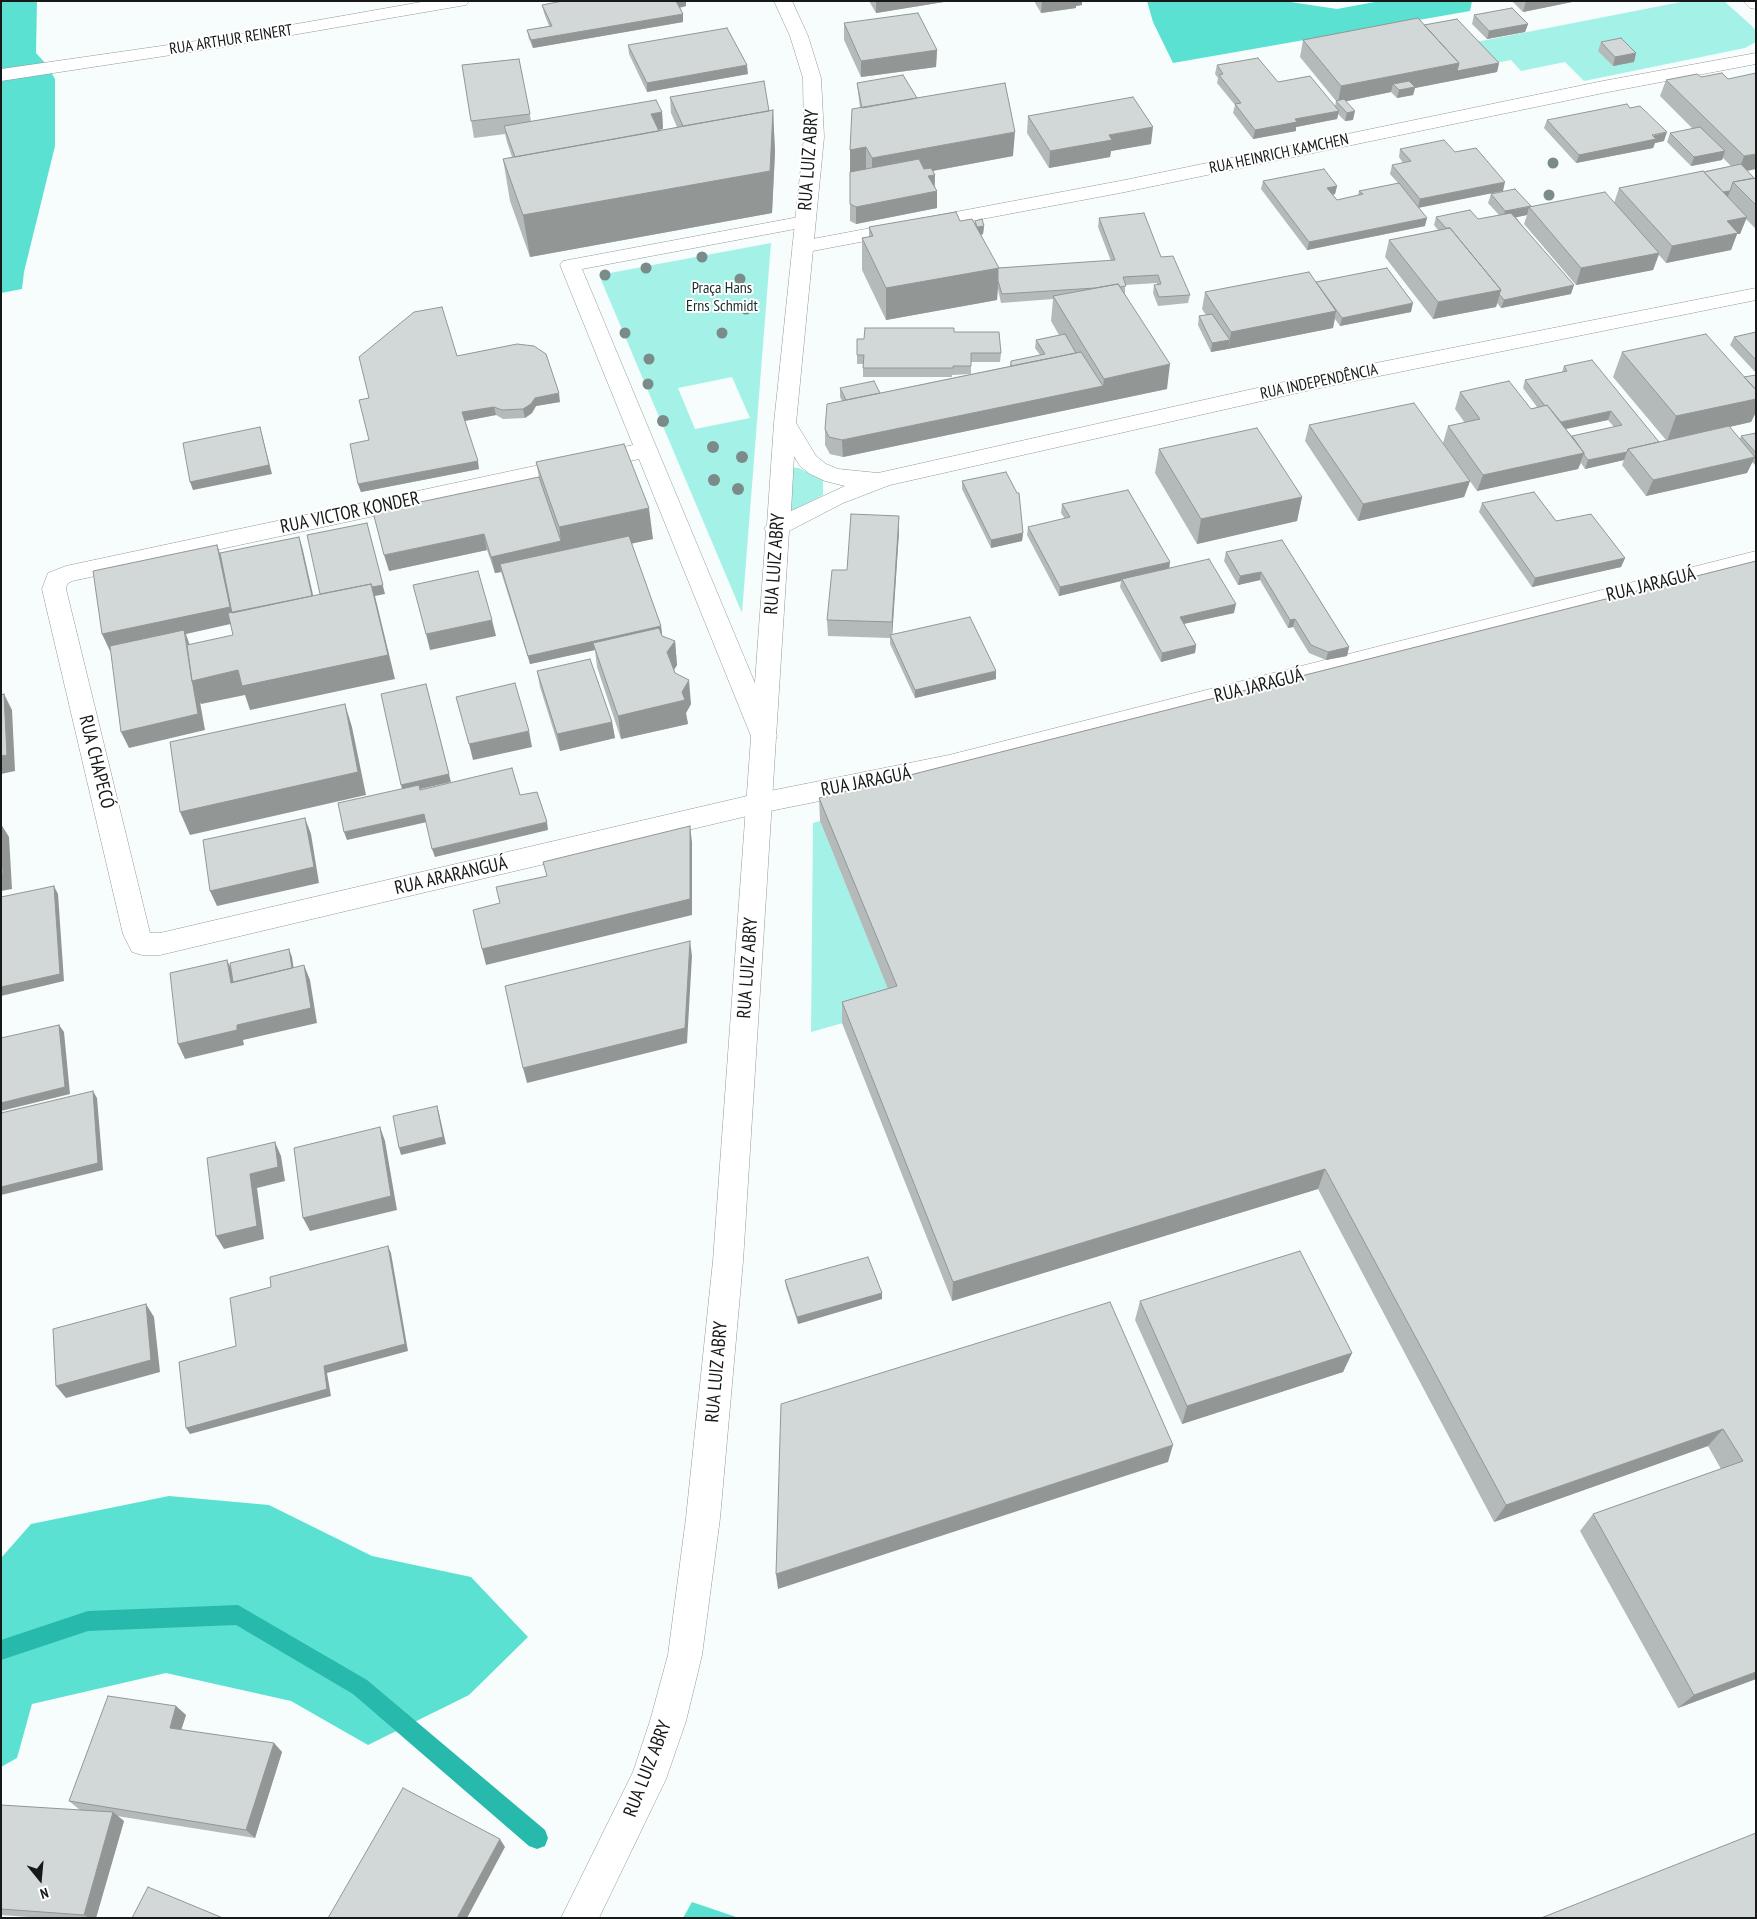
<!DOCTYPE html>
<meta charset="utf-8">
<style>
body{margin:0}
#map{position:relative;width:1757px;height:1919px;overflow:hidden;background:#f6fdfc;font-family:"PT Sans Narrow",sans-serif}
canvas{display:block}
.frame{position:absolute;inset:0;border:2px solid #171919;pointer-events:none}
.north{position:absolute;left:15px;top:1854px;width:50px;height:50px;-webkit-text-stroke:4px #fff;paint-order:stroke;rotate:163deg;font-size:14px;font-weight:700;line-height:20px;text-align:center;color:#171919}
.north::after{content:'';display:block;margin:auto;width:18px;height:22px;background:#171919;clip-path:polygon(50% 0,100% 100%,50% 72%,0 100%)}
</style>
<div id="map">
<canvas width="1757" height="1919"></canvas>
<div class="frame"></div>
<div class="north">N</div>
</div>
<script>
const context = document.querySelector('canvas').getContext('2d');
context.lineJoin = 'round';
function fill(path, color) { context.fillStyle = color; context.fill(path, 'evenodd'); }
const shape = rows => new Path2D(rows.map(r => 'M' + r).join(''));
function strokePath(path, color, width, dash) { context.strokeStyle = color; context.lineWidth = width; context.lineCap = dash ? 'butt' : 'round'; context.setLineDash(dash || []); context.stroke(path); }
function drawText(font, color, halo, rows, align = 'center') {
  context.font = font + ' "PT Sans Narrow",sans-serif'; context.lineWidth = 4; context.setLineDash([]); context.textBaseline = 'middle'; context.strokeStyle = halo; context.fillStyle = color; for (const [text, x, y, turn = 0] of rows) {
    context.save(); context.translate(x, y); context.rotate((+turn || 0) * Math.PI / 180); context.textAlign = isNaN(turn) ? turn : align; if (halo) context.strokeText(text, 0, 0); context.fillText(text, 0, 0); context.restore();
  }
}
const green = shape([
 [1686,1,1724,1,1752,26,1756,31,1756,42,1745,48,1584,81,1565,62,1521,71,1511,60,1491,64,1471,43],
 [771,243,742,613,599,275],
 [732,377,750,418,695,429,678,388],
 [788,467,799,468,823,480,823,495,785,515],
 [820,821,896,1008,811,1032,813,823]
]);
const forest = shape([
 [1,1,37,1,36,53,46,64,55,79,55,146,24,272,22,289,1,293],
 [1147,1,1284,1,1337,9,1380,1,1472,1,1470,11,1173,63,1153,22],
 [169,1496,269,1505,372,1556,471,1577,528,1637,469,1695,368,1745,291,1701,166,1673,32,1704,17,1758,1,1767,1,1558,31,1524],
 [692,1902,739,1918,683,1918]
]);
const stream = shape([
 [238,1605,367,1680,545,1830,548,1838,545,1846,537,1849,529,1846,353,1694,236,1625,88,1631,1,1660,1,1640,88,1611,238,1605]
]);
const minor = shape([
 [1756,53,1756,64,1603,93,1125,192,802,253,795,251,792,247,795,243,802,241,1125,180,1603,81,1756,53],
 [804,216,811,218,814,222,811,226,582,269,777,736,773,743,764,745,755,743,751,736,639,459,72,581,67,584,66,589,150,933,160,933,760,793,949,755,1756,551,1756,567,949,775,760,813,160,955,142,955,132,952,123,934,42,589,48,573,66,566,633,445,560,265,563,261,804,216]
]);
const major = shape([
 [427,1,469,1,466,5,460,6,217,48,1,81,1,69,217,38,427,1],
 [774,1,792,1,808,36,821,78,824,137,796,423,816,456,826,464,838,469,878,473,1315,375,1756,288,1756,300,1315,389,890,485,843,503,789,531,743,1261,720,1518,702,1655,686,1721,666,1779,599,1918,561,1918,633,1772,650,1721,668,1655,686,1518,713,1261,766,531,764,528,767,525,774,423,804,137,803,78,790,36,774,1],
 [794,456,800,466,810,474,825,481,845,486,791,511,794,456],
 [1743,1,1756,1,1756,9,1750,8,1743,1]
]);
const trees = [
 [1553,163,5.5],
 [1549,195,5.5],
 [702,257,5.5],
 [646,268,5.5],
 [605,275,5.5],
 [740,279,5.5],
 [746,309,5.5],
 [625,333,5.5],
 [722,333,5.5],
 [649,359,5.5],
 [648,384,5.5],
 [663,421,6],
 [713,447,6],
 [742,457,6],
 [714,480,6],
 [738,489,6]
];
const wall = shape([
 [869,1,950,1,876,13],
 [1034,1,1082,1,1082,5,1076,6,1076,8,1041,13],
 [1512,1,1577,1,1523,12],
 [542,5,686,6,680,8,683,14,683,22,533,48,529,39,527,30,549,26,544,13],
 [1474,15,1528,24,1525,32,1487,39,1472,24],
 [844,23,937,50,936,67,861,77,844,40],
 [1424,25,1499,63,1497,72,1415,88,1413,95,1397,98,1391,92,1346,101,1353,120,1345,121,1338,114,1337,119,1296,127,1296,131,1253,139,1233,113,1235,105,1217,83,1218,78,1215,74,1217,65,1278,82,1335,106,1336,101,1300,57,1303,40],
 [1601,42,1636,53,1634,62,1613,66,1598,51],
 [628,45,748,74,647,92,629,54],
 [519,59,531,121,662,112,663,129,658,130,659,131,677,127,671,113,670,97,769,111,773,110,775,152,772,213,530,257,510,201,503,159,512,157,507,142,505,134,474,138,462,65],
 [1701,77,1728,79,1747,171,1754,178,1756,178,1756,229,1746,219,1740,234,1737,234,1731,250,1666,263,1659,255,1653,270,1576,285,1524,224,1527,215,1516,217,1571,294,1501,308,1497,303,1496,307,1433,319,1385,257,1389,240,1438,230,1434,225,1436,217,1478,219,1499,215,1488,203,1491,194,1531,206,1614,203,1619,188,1731,166,1723,158,1722,160,1691,166,1667,142,1670,133,1693,129,1660,96,1666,80],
 [857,83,916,98,1013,156,933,171,935,175,935,186,937,208,856,224,850,221,850,150,860,108,858,92],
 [1028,116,1151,144,1111,151,1110,157,1049,168,1027,133],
 [1547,120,1664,141,1655,143,1653,148,1576,163,1544,128],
 [1400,149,1455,152,1503,191,1419,207,1425,226,1307,250,1261,189,1263,181,1337,186,1335,194,1333,195,1337,200,1358,195,1359,191,1398,183,1390,174,1392,165,1403,163,1399,157],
 [1099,218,1161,257,1190,295,1188,303,1158,306,1153,293,1154,285,1157,285,1157,283,1125,285,1125,294,1167,389,843,457,830,454,825,445,825,429,842,401,840,397,840,388,880,393,1010,366,1011,361,1040,355,1035,348,1036,340,1059,335,1051,321,1053,299,1001,303,998,289,997,300,886,320,862,270,862,238,869,237,869,227,960,221,975,225,975,221,984,226,983,234,981,235,998,268,1111,261,1098,227],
 [1316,283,1411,312,1340,326,1335,319,1333,328,1211,352,1198,325,1199,316,1206,315,1202,309,1205,292],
 [954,332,1001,353,1000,362,971,362,971,374,952,375,952,377,863,377,863,364,857,364,857,339,864,339],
 [1756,332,1756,373,1730,345,1734,337],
 [1622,352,1744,377,1756,375,1756,412,1751,422,1729,427,1740,439,1741,436,1756,433,1756,466,1752,462,1747,473,1646,496,1622,465,1624,460,1585,469,1581,463,1578,469,1477,491,1443,443,1448,426,1465,423,1455,409,1460,392,1531,409,1537,407,1523,388,1525,380,1562,372,1564,366,1659,442,1666,440,1613,377],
 [1608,420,1614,427,1572,436,1566,429],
 [457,356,560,402,536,406,532,413,525,418,503,419,496,415,465,421,479,469,361,492,358,484,369,440],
 [1309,425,1470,481,1464,497,1358,521,1305,441],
 [1159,449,1302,497,1297,521,1197,544,1155,473],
 [536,462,653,539,631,543,661,626,662,636,675,641,677,665,674,670,691,704,686,713,688,724,621,739,597,667,595,650,530,664,501,572,495,573,487,550,389,571,539,477],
 [962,481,1023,533,1022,541,991,548,962,489],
 [1482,503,1556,521,1625,558,1621,567,1532,587,1479,512],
 [1062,504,1169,568,1234,613,1184,624,1196,645,1195,653,1161,662,1120,587,1121,581,1059,596,1027,535,1028,527,1065,519,1061,513],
 [899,532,892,635,996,679,915,698,890,644,890,638,828,636,827,620,847,570],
 [1282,540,1349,647,1347,656,1326,660,1309,653,1293,627,1288,628,1260,580,1238,585,1224,561,1226,552],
 [1756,561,1756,1679,1678,1708,1580,1531,1593,1514,1721,1469,1708,1446,1494,1522,1318,1189,952,1301,842,1023,842,1002,888,989,820,821,819,798],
 [537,671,612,722,615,738,560,751,540,687],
 [785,1280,882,1293,882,1299,798,1324,786,1287],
 [1140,1301,1352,1353,1343,1372,1182,1424,1135,1320],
 [176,1706,186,1715,181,1730,274,1743,282,1752,255,1838,117,1816,124,1821,96,1918,42,1918,1,1915,1,1805,88,1811,80,1810,69,1801]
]);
const shadedWall = shape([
 [676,1,686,1,686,6,676,8],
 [876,1,950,1,876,13],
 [1042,1,1082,1,1082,5,1076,6,1076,8,1041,13],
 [1526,1,1577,1,1523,12],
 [683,14,683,22,533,48,531,40],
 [1528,24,1525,32,1487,39,1489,31],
 [937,50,936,67,861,77,861,61],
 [1636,53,1634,62,1613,66,1615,57],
 [1459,63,1499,63,1497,72,1415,88,1413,95,1397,98,1399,90,1393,84,1391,92,1338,103,1341,86],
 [747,65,748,74,647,92,647,83],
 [773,110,775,152,772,213,530,257,523,215],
 [1339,111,1337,119,1296,127,1296,131,1253,139,1255,130,1295,119],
 [1355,111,1353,120,1345,121,1347,113],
 [662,112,663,129,653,131,651,114],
 [1153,127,1151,144,1111,151,1110,157,1049,168,1050,151,1109,135],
 [1015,132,1013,156,872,182,872,158],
 [1667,132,1664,141,1655,143,1653,148,1576,163,1579,155],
 [866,147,866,172,850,175,850,150],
 [1725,151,1722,160,1691,166,1694,157],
 [1756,154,1756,169,1738,173,1744,156],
 [935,175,934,191,928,176],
 [1505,182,1503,191,1418,208,1420,199],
 [1337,186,1335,194,1325,196,1327,188],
 [937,191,937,208,856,224,856,207],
 [1730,191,1727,199,1714,194],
 [1529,207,1527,215,1503,220,1505,211],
 [1747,217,1740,234,1737,234,1731,250,1666,263,1672,246,1727,221],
 [1427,218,1425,226,1307,250,1309,242],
 [984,226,983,234,977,236,977,227],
 [1659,253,1653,270,1576,285,1581,268],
 [999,268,997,300,886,320,886,288],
 [1574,285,1571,294,1501,308,1504,300],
 [1501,290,1496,307,1433,319,1438,302],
 [1413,303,1411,312,1340,326,1342,318],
 [1336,311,1333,328,1228,349,1231,332],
 [1230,340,1228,349,1211,352,1212,343],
 [1170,364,1167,389,843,457,842,440,1103,386,1104,379],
 [559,393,560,402,536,406,532,413,525,418,523,409,535,398],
 [1756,399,1756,412,1751,422,1667,441,1676,416],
 [494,407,496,415,464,421,462,412],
 [1611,411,1608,420,1556,431,1559,423],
 [260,427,272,474,193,490,190,482],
 [1627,452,1624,460,1585,469,1588,460],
 [1584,453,1578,469,1477,491,1483,475],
 [1755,457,1747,473,1646,496,1653,480],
 [478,461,479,469,361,492,358,484],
 [1470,481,1464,497,1358,521,1363,504],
 [1302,497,1297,521,1197,544,1201,519],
 [649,508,653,539,502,572,500,564,501,572,495,573,491,557,561,541,559,527],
 [899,516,899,532,892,639,892,622],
 [367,523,385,594,375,596,395,679,250,710,245,695,201,704,200,702,205,730,129,748,121,732,192,681,185,634,110,651,102,634,217,545,223,562,299,537,302,546,316,608,235,623,186,634,190,646,196,680,324,607],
 [1023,533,1022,541,991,548,991,540],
 [484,534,487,550,389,571,384,555],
 [1625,558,1621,567,1532,587,1535,578],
 [1170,562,1169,571,1122,579,1121,581,1059,596,1060,587],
 [1261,572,1260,580,1238,585,1240,576],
 [1236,604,1234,613,1178,625,1180,617],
 [1295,619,1293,627,1288,628,1290,620],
 [492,620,496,636,430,650,426,634],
 [661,626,662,634,596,649,593,643,595,650,530,664,528,656],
 [675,641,677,665,670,676,667,652],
 [1196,645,1195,653,1161,662,1162,653],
 [1349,647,1347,656,1326,660,1328,652],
 [996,671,996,679,915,698,915,690],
 [689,680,691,704,686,713,688,724,621,739,618,716,682,692],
 [426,684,451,782,403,793,401,785],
 [4,694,12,710,15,771,1,774],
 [345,704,352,727,366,795,190,835,180,812],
 [612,722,615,738,560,751,557,734],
 [529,731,532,747,473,760,469,744],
 [424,814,427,822,347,840,344,832],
 [305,818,311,834,319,883,217,906,210,891],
 [547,822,548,830,435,857,432,849],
 [1,824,9,837,12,889,1,891],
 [690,826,692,842,692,915,486,965,482,949],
 [54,886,58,894,64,981,1,996,1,987],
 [690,941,692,956,687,1043,527,1083,523,1068],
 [289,949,292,957,296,984,231,983,227,960,234,975],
 [304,965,310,980,317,1023,243,1040,244,1045,185,1059,178,1044,237,1025],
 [59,1025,64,1032,70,1094,1,1111,1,1103],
 [93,1091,97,1098,103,1170,1,1195,1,1187],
 [437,1106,439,1113,446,1144,401,1155,399,1148],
 [380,1127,385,1141,397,1210,310,1231,303,1218],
 [275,1142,281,1156,285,1181,257,1188,264,1239,224,1249,216,1236,250,1174],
 [1325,1169,1318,1189,952,1301,953,1282],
 [388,1246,391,1253,408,1351,327,1373,331,1396,190,1434,186,1428,324,1366],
 [882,1293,882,1299,798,1324,797,1317],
 [146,1304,154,1317,160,1372,66,1398,56,1386],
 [1352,1353,1343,1372,1182,1424,1187,1406],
 [1723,1429,1708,1446,1494,1522,1506,1505],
 [1173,1445,1168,1462,778,1589,776,1574],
 [1756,1672,1756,1679,1678,1708,1694,1695],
 [176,1706,186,1715,179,1737,170,1728],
 [274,1743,282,1752,255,1838,246,1830],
 [113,1812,124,1821,96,1918,89,1918,84,1915],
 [500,1839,505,1847,467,1918,457,1918]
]);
const building = shape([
 [563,1,676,1,683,14,531,40,527,30,552,26,542,5,563,1],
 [1512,8,1528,24,1489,31,1474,15,1512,8],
 [918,13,937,50,861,61,844,23,918,13],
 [1418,18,1459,63,1341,86,1303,40,1418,18],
 [1457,19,1499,63,1457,71,1459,63,1424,25,1457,19],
 [727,28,747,65,647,83,628,45,727,28],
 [1621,38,1636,53,1615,57,1601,42,1621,38],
 [1258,58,1278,82,1310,76,1339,111,1295,119,1297,122,1255,130,1235,104,1241,103,1219,75,1223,74,1217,65,1258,58],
 [519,59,530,114,471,121,462,65,519,59],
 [1722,73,1728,79,1756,73,1756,154,1744,156,1666,80,1697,74,1701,77,1722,73],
 [903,75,917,98,862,108,857,83,903,75],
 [764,81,769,111,683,126,670,97,764,81],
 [1409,81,1415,87,1399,90,1393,84,1409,81],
 [1005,83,1015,132,872,158,866,147,850,150,852,109,1005,83],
 [1133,97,1153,127,1109,135,1112,140,1050,151,1028,116,1133,97],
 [1344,99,1355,111,1347,113,1336,101,1344,99],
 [656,100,662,112,651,114,659,131,515,157,504,126,656,100],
 [1627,104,1630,108,1640,106,1667,132,1652,135,1656,139,1579,155,1547,120,1627,104],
 [773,110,770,171,523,215,503,159,773,110],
 [1700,127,1725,151,1694,157,1670,133,1700,127],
 [1444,140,1455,152,1476,148,1505,182,1420,199,1392,165,1411,161,1400,149,1444,140],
 [919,159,924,169,931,168,935,175,928,176,937,191,856,207,850,204,850,172,919,159],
 [1741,164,1754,178,1733,182,1730,191,1729,191,1723,192,1704,172,1741,164],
 [1324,169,1337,186,1327,188,1337,200,1363,194,1359,191,1399,183,1427,218,1309,242,1263,181,1324,169],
 [1703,171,1747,217,1727,221,1738,233,1672,246,1619,188,1703,171],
 [1756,178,1756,205,1733,182,1756,178],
 [1515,189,1531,206,1505,211,1491,194,1515,189],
 [1605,192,1659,253,1581,268,1529,207,1605,192],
 [1470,210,1478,219,1511,213,1574,285,1504,300,1499,294,1501,290,1450,228,1446,228,1436,217,1470,210],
 [956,212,960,221,972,219,999,268,886,288,862,238,873,236,869,227,956,212],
 [1144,213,1161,257,1173,256,1190,295,1159,297,1154,285,1161,284,1158,275,1123,277,1126,286,1120,287,1118,284,1095,288,1002,294,998,281,998,268,1115,260,1099,218,1144,213],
 [982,219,984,226,977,227,975,221,982,219],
 [1450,228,1501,290,1438,302,1389,240,1450,228],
 [1387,268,1413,303,1342,318,1316,282,1387,268],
 [1309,272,1336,311,1231,332,1205,292,1309,272],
 [1118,284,1170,364,1104,379,1053,296,1118,284],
 [442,307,457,356,517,344,534,346,546,354,559,393,535,398,531,404,523,409,502,410,494,407,462,412,478,461,358,484,350,444,369,440,359,400,369,398,359,357,414,312,442,307],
 [1212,314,1230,340,1212,343,1199,316,1212,314],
 [865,328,954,328,954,332,999,332,1001,353,971,353,971,366,953,366,953,368,863,368,864,355,857,355,857,339,864,339,865,328],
 [1756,332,1756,360,1734,337,1756,332],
 [1065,334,1076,353,1011,366,1011,361,1045,354,1036,340,1065,334],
 [1706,334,1756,390,1756,399,1676,416,1622,352,1706,334],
 [1081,352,1103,386,842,440,829,437,825,429,827,404,1081,352],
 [1592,360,1659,442,1628,449,1627,452,1588,460,1584,455,1584,453,1572,436,1622,425,1611,411,1561,422,1547,405,1545,406,1525,380,1567,371,1564,366,1592,360],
 [1756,375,1756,390,1744,377,1756,375],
 [874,381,880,393,846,400,840,388,874,381],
 [1509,381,1531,409,1547,405,1584,453,1483,475,1448,426,1480,419,1460,392,1509,381],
 [1414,403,1470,481,1363,504,1309,425,1414,403],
 [1729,426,1755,457,1653,480,1628,449,1729,426],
 [260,427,269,465,190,482,183,443,260,427],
 [1257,428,1302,497,1201,519,1159,449,1257,428],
 [1756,433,1756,453,1741,436,1756,433],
 [624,444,649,508,559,527,536,462,624,444],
 [1006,472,1017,493,1019,493,1023,533,991,540,962,481,1006,472],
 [539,477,561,541,491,557,484,534,384,555,373,512,539,477],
 [1128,490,1170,562,1060,587,1028,527,1070,517,1062,504,1128,490],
 [1534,492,1556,521,1591,514,1625,558,1535,578,1482,503,1534,492],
 [851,514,899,516,892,622,827,620,832,570,847,570,851,514],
 [367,523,383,585,372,587,371,584,320,594,307,535,367,523],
 [629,536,661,626,528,656,500,564,629,536],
 [299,537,312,596,232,613,220,553,299,537],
 [1282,540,1349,647,1328,652,1311,645,1295,619,1290,620,1261,572,1240,576,1226,552,1282,540],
 [217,545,230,607,102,634,93,571,217,545],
 [1209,559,1236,604,1180,617,1196,645,1162,653,1122,579,1209,559],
 [1756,561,1756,1672,1694,1695,1593,1514,1743,1461,1723,1429,1506,1505,1325,1169,953,1282,842,1002,897,986,819,798,1756,561],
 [478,571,492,620,426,634,413,585,478,571],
 [371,584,388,655,242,686,238,670,192,681,187,645,233,635,228,613,371,584],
 [970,617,996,671,915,690,890,635,970,617],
 [659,628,662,636,675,641,667,652,675,673,689,680,682,692,685,700,618,716,593,643,659,628],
 [184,630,192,681,193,685,198,714,121,732,110,646,184,630],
 [590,659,612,722,557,734,537,671,590,659],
 [515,683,529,731,469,744,456,697,515,683],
 [426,684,449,774,401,785,381,694,426,684],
 [4,694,7,755,1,756,1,695,4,694],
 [345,704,358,772,180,812,170,742,345,704],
 [512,768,520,795,537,792,547,822,432,849,424,814,344,832,338,803,419,785,420,790,512,768],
 [305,818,314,867,210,891,203,840,305,818],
 [690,826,690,899,482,949,473,910,500,903,496,887,547,876,543,862,690,826],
 [1,845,3,873,1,874,1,845],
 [54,886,60,974,1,987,1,897,54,886],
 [690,941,685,1028,523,1068,505,986,690,941],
 [289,949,292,968,233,982,230,963,289,949],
 [227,960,231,983,304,965,311,1008,237,1025,237,1030,178,1044,170,973,227,960],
 [59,1025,65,1087,1,1103,1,1038,59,1025],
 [93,1091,98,1163,1,1187,1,1113,93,1091],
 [437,1106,443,1137,399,1148,393,1116,437,1106],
 [380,1127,391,1196,303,1218,294,1148,380,1127],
 [275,1142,278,1167,250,1174,257,1226,216,1236,207,1158,275,1142],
 [388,1246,405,1344,324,1366,327,1389,186,1428,179,1362,236,1346,230,1298,271,1287,270,1277,388,1246],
 [1300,1251,1352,1353,1187,1406,1140,1301,1300,1251],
 [868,1257,882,1293,797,1317,785,1280,868,1257],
 [1110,1302,1173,1445,776,1574,781,1404,1110,1302],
 [146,1304,151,1360,56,1386,53,1329,146,1304],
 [108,1696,176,1706,170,1728,274,1743,246,1830,69,1801,108,1696],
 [403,1788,500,1839,457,1918,328,1918,403,1788],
 [1,1805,113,1812,84,1915,1,1909,1,1805],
 [1756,1833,1756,1918,1541,1918,1756,1833],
 [148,1887,223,1918,132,1918,148,1887]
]);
const farStreetnames = [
 ["RUA ARTHUR REINERT",231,40,-9],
 ["RUA HEINRICH KAMCHEN",1279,154,-12],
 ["RUA INDEPENDÊNCIA",1319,382,-12]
];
const farParknames = [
 ["Praça Hans",722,288],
 ["Erns Schmidt",722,306]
];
const streetNames = [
 ["RUA LUIZ ABRY",809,160,-86],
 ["RUA VICTOR KONDER",350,513,-12],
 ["RUA LUIZ ABRY",775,564,-86],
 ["RUA JARAGUÁ",1651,585,-14],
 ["RUA JARAGUÁ",1259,686,-14],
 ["RUA CHAPECÓ",96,762,76],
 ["RUA JARAGUÁ",866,782,-11],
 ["RUA ARARANGUÁ",451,876,-13],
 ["RUA LUIZ ABRY",748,968,-86],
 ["RUA LUIZ ABRY",717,1372,-85],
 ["RUA LUIZ ABRY",648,1769,-69]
];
fill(green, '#a4f2e7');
fill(forest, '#5be1d1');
fill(stream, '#27baac');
strokePath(minor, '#939998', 1);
strokePath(major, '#939998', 1);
fill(minor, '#fff');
fill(major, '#fff');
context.fillStyle = '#7b8b89';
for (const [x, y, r] of trees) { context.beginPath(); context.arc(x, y, r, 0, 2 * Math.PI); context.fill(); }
fill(wall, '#b4bab9');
fill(shadedWall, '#929796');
fill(building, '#d1d8d7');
strokePath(building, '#929796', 1);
drawText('16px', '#171919', '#fff', farStreetnames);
drawText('16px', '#172e2b', '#fff', farParknames);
drawText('19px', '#171919', '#fff', streetNames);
</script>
